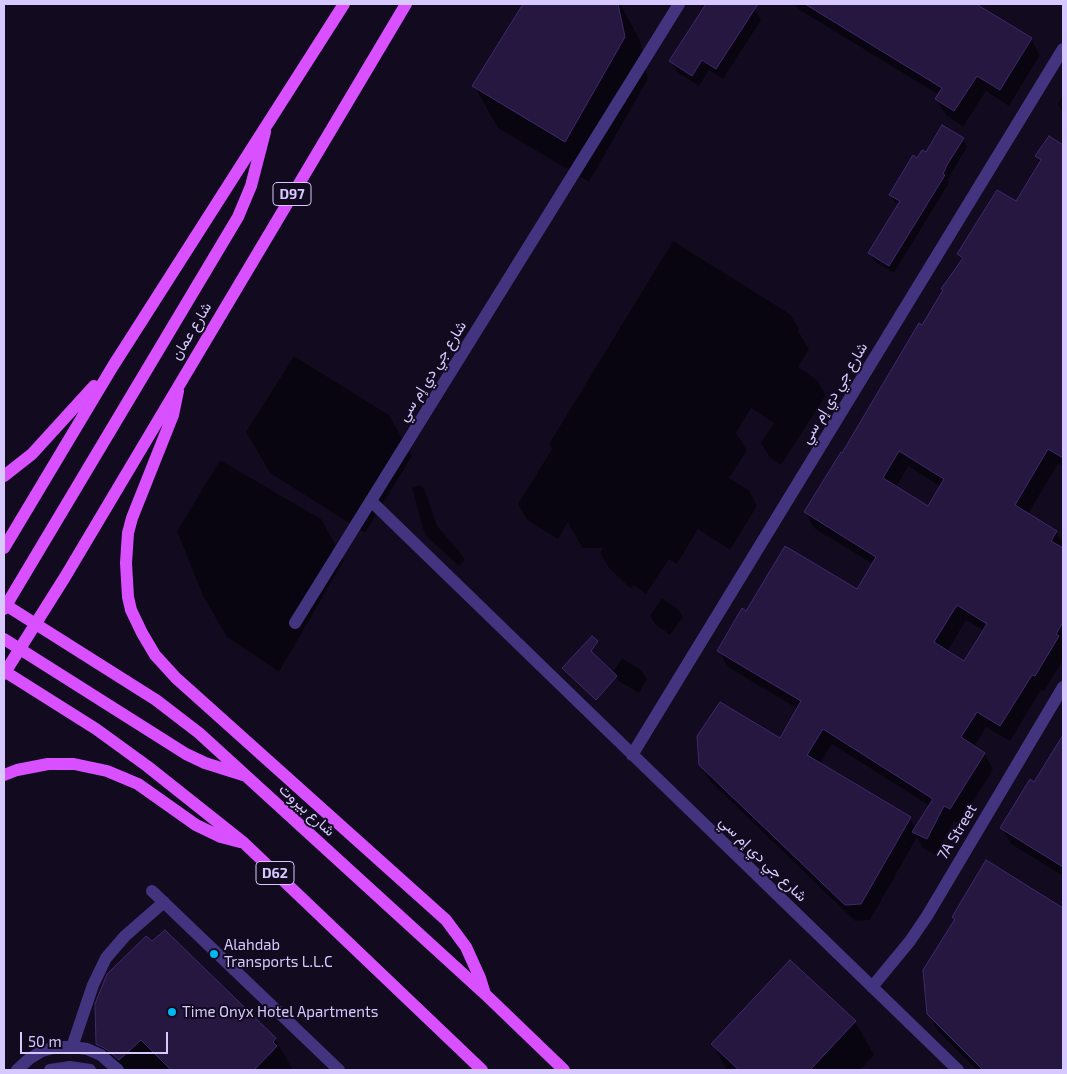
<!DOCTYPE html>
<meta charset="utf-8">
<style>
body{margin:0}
#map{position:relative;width:1067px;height:1074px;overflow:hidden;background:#120b1f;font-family:"Exo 2",sans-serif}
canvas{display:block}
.frame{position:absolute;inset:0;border:5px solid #d7c9ff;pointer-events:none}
.scale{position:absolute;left:20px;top:1032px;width:148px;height:22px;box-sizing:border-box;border:2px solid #d7c9ff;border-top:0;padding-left:6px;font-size:15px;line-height:18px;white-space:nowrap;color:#d7c9ff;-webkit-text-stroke:4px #120b1f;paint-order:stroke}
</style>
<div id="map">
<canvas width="1067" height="1074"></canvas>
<div class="frame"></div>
<div class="scale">50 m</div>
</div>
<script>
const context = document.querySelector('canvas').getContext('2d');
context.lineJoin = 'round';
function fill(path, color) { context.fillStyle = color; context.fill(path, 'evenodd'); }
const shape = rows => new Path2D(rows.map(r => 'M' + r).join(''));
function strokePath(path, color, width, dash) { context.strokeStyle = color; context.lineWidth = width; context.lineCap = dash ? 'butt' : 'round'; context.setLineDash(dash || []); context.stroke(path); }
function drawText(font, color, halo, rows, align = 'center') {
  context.font = font + ' "Exo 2",Vazirmatn,sans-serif'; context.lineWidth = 4; context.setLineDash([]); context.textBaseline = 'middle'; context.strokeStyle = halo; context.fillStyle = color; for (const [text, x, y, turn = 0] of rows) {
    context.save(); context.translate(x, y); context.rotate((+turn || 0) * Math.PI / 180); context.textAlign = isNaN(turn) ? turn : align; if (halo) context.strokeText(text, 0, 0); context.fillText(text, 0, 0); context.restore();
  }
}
const shadow = shape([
 [524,4,620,4,640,40,648,79,589,182,498,128,474,86],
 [708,4,735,4,739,6,741,4,746,4,755,9,761,20,723,79,709,70,699,86,677,72,671,61],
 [795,4,974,4,1031,39,1040,55,1009,106,986,91,963,127,946,115,936,99,939,95,798,9],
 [1063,95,1063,113,1058,104],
 [1050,137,1063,147,1063,467,1058,464,1028,514,1056,532,1063,544,1063,660,1044,691,1041,690,1010,741,986,727,974,747,984,753,993,769,960,824,954,821,936,855,923,848,917,837,870,920,855,921,710,781,700,765,780,740,798,709,728,667,719,651,747,612,858,591,873,564,814,528,805,512,962,261,958,255,1016,203,1040,163,1037,157],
 [908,466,941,487,929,508,896,488],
 [966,620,984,631,964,663,947,652],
 [832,744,930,806,916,829,910,818,820,764],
 [963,139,967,147,951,174,948,181,949,183,894,273,874,261,870,253,899,205,895,203,891,195,917,159],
 [673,241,790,314,799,329,798,332,800,334,809,349,798,367,817,380,826,395,781,465,770,458,761,443,774,423,751,408,736,433,747,450,729,478,749,490,757,506,730,550,698,529,677,564,669,559,646,594,633,585,631,589,609,568,600,553,603,548,582,548,568,522,558,539,527,520,518,504,552,449,549,444],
 [294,356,389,415,412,456,365,533,270,473,246,432],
 [220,460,321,519,344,560,279,672,227,637,203,596,177,531],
 [421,485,426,493,437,526,460,552,465,560,459,566,428,538,423,529,412,488],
 [662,598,678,609,683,617,670,635,655,624,650,616],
 [622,658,642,671,647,679,639,693,617,680,613,672],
 [1063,738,1063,876,1011,844,1002,828,1035,784],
 [986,862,1063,909,1063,1070,977,1070,938,1031,928,1014,955,920,953,917],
 [96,1004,275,1039,293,1070,255,1070,275,1050,273,1049,252,1070,113,1070,98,1044],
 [855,1022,874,1055,860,1070,727,1070,713,1045]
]);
const building = shape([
 [523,4,618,4,625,37,565,142,472,86,523,4],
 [706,4,758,4,716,69,702,60,692,76,669,61,706,4],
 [805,4,976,4,1032,38,1000,90,977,76,954,111,935,99,942,88,805,4],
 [942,125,964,138,947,165,943,174,945,175,889,266,868,253,900,201,889,195,913,155,917,158,922,150,926,152,942,125],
 [1049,136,1063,145,1063,458,1048,449,1015,505,1057,531,1051,541,1063,548,1063,622,1056,634,1059,636,1035,676,1032,675,1000,726,977,712,961,737,985,753,950,809,944,806,927,839,912,832,933,799,823,729,807,755,911,817,861,904,845,905,699,765,697,736,720,702,780,738,801,701,717,651,742,608,746,611,785,546,857,589,876,557,804,512,841,452,842,453,919,323,922,325,943,290,941,289,963,258,957,254,997,190,1016,201,1041,160,1035,156,1049,136],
 [899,451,944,479,928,506,883,478,899,451],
 [957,605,987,624,964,661,934,642,957,605],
 [592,636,598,641,591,651,617,676,596,700,562,668,592,636],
 [1063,735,1063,867,1000,828,1030,779,1034,782,1063,735],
 [986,860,1063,908,1063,1070,983,1070,927,1014,923,970,955,919,952,917,986,860],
 [165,930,276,1038,273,1042,277,1046,254,1070,171,1070,141,1040,119,1060,106,1049,96,1044,95,1004,107,974,146,936,152,941,165,930],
 [790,960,856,1021,810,1070,739,1070,711,1044,790,960]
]);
const minor = shape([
 [371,501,958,1070],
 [295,623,679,4],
 [632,755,1063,49],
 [152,891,339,1070],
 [872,987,910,941,927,916,1063,687],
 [72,1047,93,985,106,958,125,936,164,902],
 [17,1070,29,1059,42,1051,57,1047,72,1047,87,1049,101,1055,118,1070],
 [50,1070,70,1067,90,1070]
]);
const major = shape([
 [178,391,173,415,132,518,128,533,126,563,128,597,131,610,142,633,155,655,176,678,446,920,466,947,480,978,485,994],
 [4,476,32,454,94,386],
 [4,548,113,366,344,4],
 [4,604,156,700,199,733,485,994,564,1070],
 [4,609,238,217,251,186,265,132],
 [4,639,186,754,205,763,243,775],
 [4,671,96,729,147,766,244,843,482,1070],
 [4,674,65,577,406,4],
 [4,775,17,770,48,764,74,764,107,771,138,784,196,825,221,837,240,842]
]);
const markers = [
 [214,954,5,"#00b7f4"],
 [172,1012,5,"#00b7f4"]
];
const shields = [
 [292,194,38],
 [275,873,38]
];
const shieldNames = [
 ["D97",292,194],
 ["D62",275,873]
];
const streetNames = [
 ["شارع عمان",191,331,-59],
 ["شارع جي دي إم سي",432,371,-58],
 ["شارع جي دي إم سي",834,393,-59],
 ["شارع بيروت",307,810,42],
 ["7A Street",957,832,-59],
 ["شارع جي دي إم سي",763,859,44]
];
const poiNames = [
 ["Alahdab",224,945],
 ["Transports L.L.C",224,962],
 ["Time Onyx Hotel Apartments",182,1012]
];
fill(shadow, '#0007');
fill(building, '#251740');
strokePath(building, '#40286d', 1);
strokePath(minor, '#433480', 12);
strokePath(major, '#d850ff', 12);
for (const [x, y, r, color] of markers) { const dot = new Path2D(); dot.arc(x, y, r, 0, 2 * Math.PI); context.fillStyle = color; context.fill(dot); strokePath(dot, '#120b1f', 2); }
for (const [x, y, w] of shields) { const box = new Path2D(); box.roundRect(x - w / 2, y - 11.5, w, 23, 4); context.fillStyle = '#120b1f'; context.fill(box); strokePath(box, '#d7c9ff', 1); }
drawText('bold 14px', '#d7c9ff', null, shieldNames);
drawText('15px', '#d7c9ff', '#120b1f', streetNames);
drawText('15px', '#d7c9ff', '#120b1f', poiNames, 'left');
</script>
